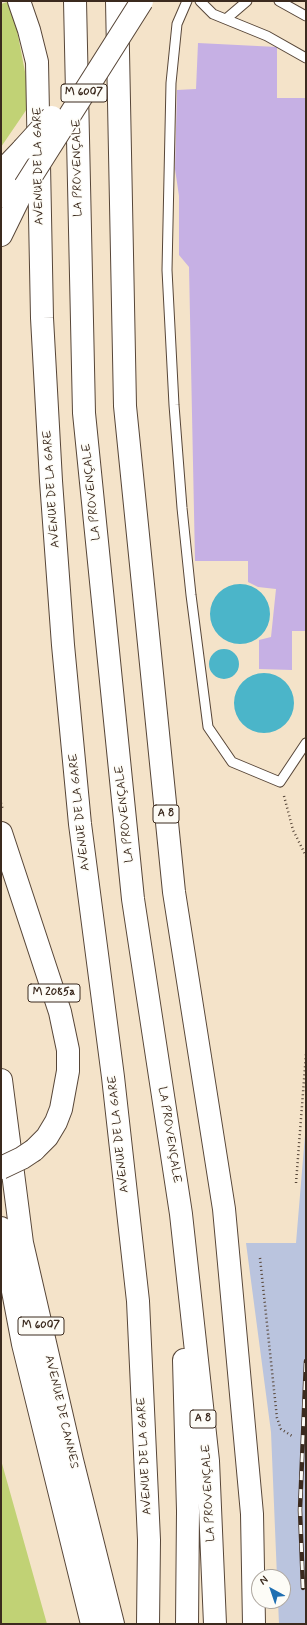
<!DOCTYPE html>
<meta charset="utf-8">
<style>
body{margin:0}
#map{position:relative;width:307px;height:1625px;overflow:hidden;background:#f4e3c9;font-family:Mynerve,sans-serif}
canvas{display:block}
.frame{position:absolute;inset:0;border:2px solid #3b2a1e;pointer-events:none}
.north{position:absolute;left:251px;top:1569px;width:40px;height:40px;box-sizing:border-box;background:#fdfcf7;border:1px solid #afa8a0;border-radius:50%;rotate:320deg;font-size:11px;font-weight:700;line-height:16px;text-align:center;color:#3b2a1e}
.north::after{content:'';display:block;margin:auto;width:14px;height:18px;background:#1f6fb2;clip-path:polygon(50% 0,100% 100%,50% 72%,0 100%)}
</style>
<div id="map">
<canvas width="307" height="1625"></canvas>
<div class="frame"></div>
<div class="north">N</div>
</div>
<script>
const context = document.querySelector('canvas').getContext('2d');
context.lineJoin = 'round';
function fill(path, color) { context.fillStyle = color; context.fill(path, 'evenodd'); }
const shape = rows => new Path2D(rows.map(r => 'M' + r).join(''));
function strokePath(path, color, width, dash) { context.strokeStyle = color; context.lineWidth = width; context.lineCap = dash ? 'butt' : 'round'; context.setLineDash(dash || []); context.stroke(path); }
function drawText(font, color, halo, rows, align = 'center') {
  context.font = font + ' Mynerve,sans-serif'; context.lineWidth = 3; context.setLineDash([]); context.textBaseline = 'middle'; context.strokeStyle = halo; context.fillStyle = color; for (const [text, x, y, turn = 0] of rows) {
    context.save(); context.translate(x, y); context.rotate((+turn || 0) * Math.PI / 180); context.textAlign = isNaN(turn) ? turn : align; if (halo) context.strokeText(text, 0, 0); context.fillText(text, 0, 0); context.restore();
  }
}
const industrial = shape([
 [306,1123,306,1624,279,1624,278,1601,283,1601,283,1577,277,1577,271,1432,246,1243,296,1243]
]);
const green = shape([
 [7,2,15,20,31,103,1,147,1,4],
 [1,1460,47,1624,1,1624]
]);
const water = shape([
 '210 614a30 30 0 1 1 60 0a30 30 0 1 1-60 0Z',
 '209 664a15 15 0 1 1 30 0a15 15 0 1 1-30 0Z',
 '234 703a30 30 0 1 1 60 0a30 30 0 1 1-60 0Z'
]);
const building = shape([
 [198,43,277,47,277,98,306,98,306,631,292,631,292,670,259,669,259,640,271,637,276,589,258,587,248,582,248,561,195,561,189,267,179,255,179,196,175,169,177,90,196,89]
]);
const path = shape([
 [284,796,293,830,306,856],
 [1,803,3,810],
 [296,1183,306,1054],
 [260,1258,277,1418,281,1429,292,1436]
]);
const service = shape([
 [187,1,177,24,171,83,167,270,174,405,182,508,191,595,208,727,232,762,280,782,306,743],
 [200,1,213,14,267,36,306,58],
 [279,1,306,16],
 [226,19,247,1]
]);
const secondary = shape([
 [19,1,29,30,37,62,42,318,51,481,63,645,80,824,113,1077,138,1301,149,1540,148,1624]
]);
const primary = shape([
 [1,172,23,149],
 [6,197,24,165],
 [1,235,25,186],
 [1,833,60,1012,68,1050,68,1071,61,1109,56,1122,47,1137,34,1150],
 [1,1080,22,1243,72,1460,113,1624],
 [1,1228,23,1344,92,1624]
]);
const motorway = shape([
 [75,1,84,413,133,899,181,1214,208,1461,215,1624],
 [117,1,125,406,174,892,224,1209,252,1514,254,1624],
 [184,1360,188,1511,187,1624]
]);
const rail = shape([
 [303,1588,300,1510,306,1361]
]);
const primaryBridge = shape([
 [23,149,52,117],
 [25,186,142,1],
 [1,1168,22,1158,34,1150]
]);
const shields = [
 [84,93,46],
 [166,814,26],
 [54,993,52],
 [41,1326,46],
 [203,1419,26]
];
const shieldNames = [
 ["M 6007",84,93],
 ["A 8",166,814],
 ["M 2085a",54,993],
 ["M 6007",41,1326],
 ["A 8",203,1419]
];
const streetNames = [
 ["AVENUE DE LA GARE",39,166,-91],
 ["LA PROVENÇALE",78,168,-91],
 ["AVENUE DE LA GARE",52,489,-94],
 ["LA PROVENÇALE",92,492,-96],
 ["AVENUE DE LA GARE",80,812,-96],
 ["LA PROVENÇALE",125,814,-96],
 ["AVENUE DE LA GARE",119,1134,-96],
 ["LA PROVENÇALE",169,1135,81],
 ["AVENUE DE CANNES",61,1412,77],
 ["AVENUE DE LA GARE",145,1456,-93],
 ["LA PROVENÇALE",209,1493,-93]
];
fill(industrial, '#bac4de');
fill(green, '#c1d275');
fill(water, '#4bb5c9');
fill(building, '#c6b0e4');
strokePath(service, '#574638', 11);
strokePath(secondary, '#574638', 24);
strokePath(primary, '#574638', 24);
strokePath(motorway, '#574638', 24);
strokePath(path, '#574638', 2.5, [1, 3]);
strokePath(service, '#fff', 9);
strokePath(secondary, '#fff', 22);
strokePath(primary, '#fff', 22);
strokePath(motorway, '#fff', 22);
strokePath(rail, '#3b2a1e', 4.5);
strokePath(rail, '#fdfcf7', 3, [9]);
strokePath(primaryBridge, '#574638', 24, []);
strokePath(primaryBridge, '#fff', 22);
for (const [x, y, w] of shields) { const box = new Path2D(); box.roundRect(x - w / 2, y - 9, w, 18, 3); context.fillStyle = '#fdfcf7'; context.fill(box); strokePath(box, '#3b2a1e', 1); }
drawText('bold 11px', '#3b2a1e', null, shieldNames);
drawText('12px', '#3b2a1e', '#fdfcf7', streetNames);
</script>
